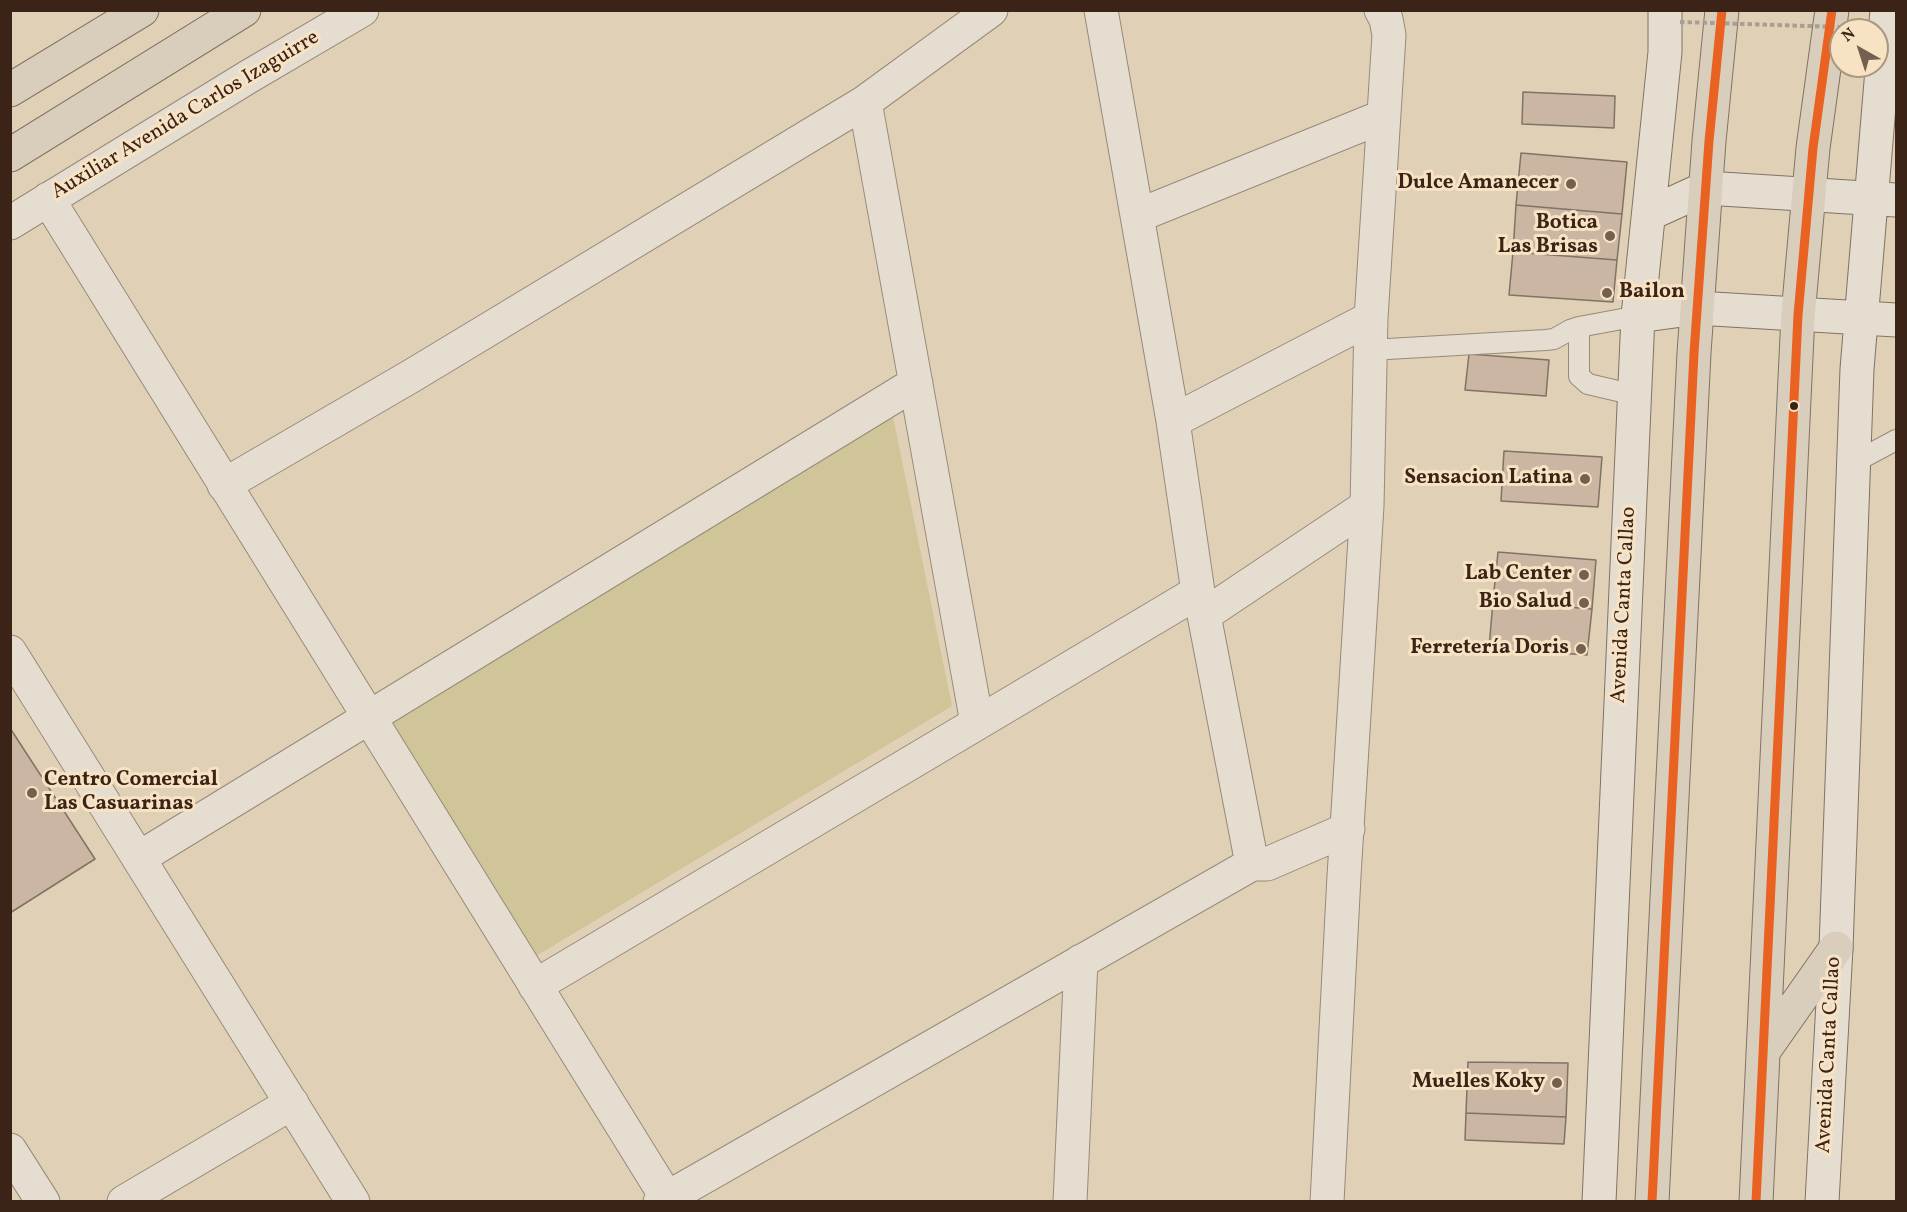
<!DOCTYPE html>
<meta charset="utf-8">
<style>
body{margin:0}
#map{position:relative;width:1907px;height:1212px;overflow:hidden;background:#e0d0b6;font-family:Vollkorn,serif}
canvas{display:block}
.frame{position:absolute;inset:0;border:12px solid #3b2417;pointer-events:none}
.north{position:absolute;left:1829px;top:18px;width:60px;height:60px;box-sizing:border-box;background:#f7e3c4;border:2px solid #ac977f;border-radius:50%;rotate:321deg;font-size:16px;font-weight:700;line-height:24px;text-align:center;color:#3b2417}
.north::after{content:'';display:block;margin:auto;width:21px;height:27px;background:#75604f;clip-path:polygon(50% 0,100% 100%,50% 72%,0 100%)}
</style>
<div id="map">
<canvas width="1907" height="1212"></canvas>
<div class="frame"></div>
<div class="north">N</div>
</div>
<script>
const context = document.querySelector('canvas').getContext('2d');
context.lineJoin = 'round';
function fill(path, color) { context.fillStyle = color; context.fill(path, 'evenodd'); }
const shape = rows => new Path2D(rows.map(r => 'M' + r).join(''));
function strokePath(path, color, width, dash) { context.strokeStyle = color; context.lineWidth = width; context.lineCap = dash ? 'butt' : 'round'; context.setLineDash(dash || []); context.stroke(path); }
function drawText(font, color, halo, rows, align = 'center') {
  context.font = font + ' Vollkorn,serif'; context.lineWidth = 6; context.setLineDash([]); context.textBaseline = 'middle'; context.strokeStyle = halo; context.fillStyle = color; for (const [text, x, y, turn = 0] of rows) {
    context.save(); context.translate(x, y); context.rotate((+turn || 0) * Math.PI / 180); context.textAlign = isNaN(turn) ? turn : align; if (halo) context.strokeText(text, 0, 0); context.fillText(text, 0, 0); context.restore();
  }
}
const green = shape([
 [892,412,952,706,536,956,389,724]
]);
const building = shape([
 [1523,92,1615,96,1614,128,1522,124,1523,92],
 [1521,153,1627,162,1622,214,1516,205,1521,153],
 [1516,205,1622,214,1617,260,1513,252,1516,205],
 [1513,252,1617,260,1613,302,1509,295,1513,252],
 [1469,354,1549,360,1546,396,1465,390,1469,354],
 [1504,451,1602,457,1598,507,1501,501,1504,451],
 [1498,552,1596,560,1592,609,1493,601,1498,552],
 [1493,601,1592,609,1587,655,1489,648,1493,601],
 [10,728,95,859,10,913,10,728],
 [1468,1062,1568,1063,1566,1117,1466,1113,1468,1062],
 [1466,1113,1566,1117,1564,1144,1465,1140,1466,1113]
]);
const service = shape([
 [1579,327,1579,376,1588,384,1635,395],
 [1370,350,1546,340,1554,339,1570,330,1579,327,1638,316],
 [1853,463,1896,440]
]);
const minor = shape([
 [865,102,977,723],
 [48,199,667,1198],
 [1137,216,1384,116],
 [10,223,248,77,362,10],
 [1173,421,1371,318],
 [224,485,413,375,865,102,991,10],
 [1204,615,1367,506],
 [10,652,353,1202],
 [139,858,916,383],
 [1252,864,1267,864,1348,829],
 [535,986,1198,592],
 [10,1150,43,1202],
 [124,1202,292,1103],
 [660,1202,1252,864,1204,615,1198,592,1173,421,1101,10],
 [1070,1202,1081,961],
 [1327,1202,1344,876,1367,506,1371,318,1389,35,1386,19,1381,10]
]);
const secondary = shape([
 [1649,214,1706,188,1896,200],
 [1638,316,1697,308,1896,320],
 [1599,1202,1638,316,1665,52,1665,10],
 [1822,1202,1836,948,1857,369,1887,10]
]);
const primary = shape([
 [10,90,142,10],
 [10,155,244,10]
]);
const trunk = shape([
 [1763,1052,1836,948],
 [1652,1202,1694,353,1709,141,1722,10],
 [1756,1202,1798,315,1813,148,1832,10]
]);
const pathBridge = shape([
 [1680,22,1872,28]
]);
const bus1 = shape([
 [1652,1202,1694,353,1709,141,1722,10],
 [1756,1202,1798,315,1813,148,1832,10]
]);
const markers = [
 [1571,184,6,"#75604f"],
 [1610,236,6,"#75604f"],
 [1607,293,6,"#75604f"],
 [1794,406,5,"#3b2417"],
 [1585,479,6,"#75604f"],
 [1584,575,6,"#75604f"],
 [1584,603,6,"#75604f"],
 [1581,649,6,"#75604f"],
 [32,793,6,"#75604f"],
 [1557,1083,6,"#75604f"]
];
const streetNames = [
 ["Auxiliar Avenida Carlos Izaguirre",186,116,-31],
 ["Avenida Canta Callao",1625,605,-87],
 ["Avenida Canta Callao",1830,1055,-87]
];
const poiNames = [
 ["Dulce Amanecer",1559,184],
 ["Botica",1598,224],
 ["Las Brisas",1598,248],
 ["Bailon",1619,293,"left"],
 ["Sensacion Latina",1573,479],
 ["Lab Center",1572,575],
 ["Bio Salud",1572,603],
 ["Ferretería Doris",1569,649],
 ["Centro Comercial",44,781,"left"],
 ["Las Casuarinas",44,805,"left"],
 ["Muelles Koky",1545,1083]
];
fill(green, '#d0c499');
fill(building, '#cbb6a4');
strokePath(building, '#7f7365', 1.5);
strokePath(service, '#968a7a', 22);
strokePath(minor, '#968a7a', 35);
strokePath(secondary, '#7f7365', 35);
strokePath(primary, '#7f7365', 35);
strokePath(trunk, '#7f7365', 35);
strokePath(service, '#e5ddd0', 20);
strokePath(minor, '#e5ddd0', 33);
strokePath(secondary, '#e5ddd0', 33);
strokePath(primary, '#d9cdbb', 33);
strokePath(trunk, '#d9cdbb', 33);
strokePath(pathBridge, '#a79f94', 4, [4.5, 3]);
strokePath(bus1, '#e96221', 9);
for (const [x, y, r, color] of markers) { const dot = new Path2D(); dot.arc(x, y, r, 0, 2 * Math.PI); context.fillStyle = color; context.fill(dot); strokePath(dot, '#f7e3c4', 2); }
drawText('21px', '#3b2417', '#f7e3c4', streetNames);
drawText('bold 21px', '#3b2417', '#f7e3c4', poiNames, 'right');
</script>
